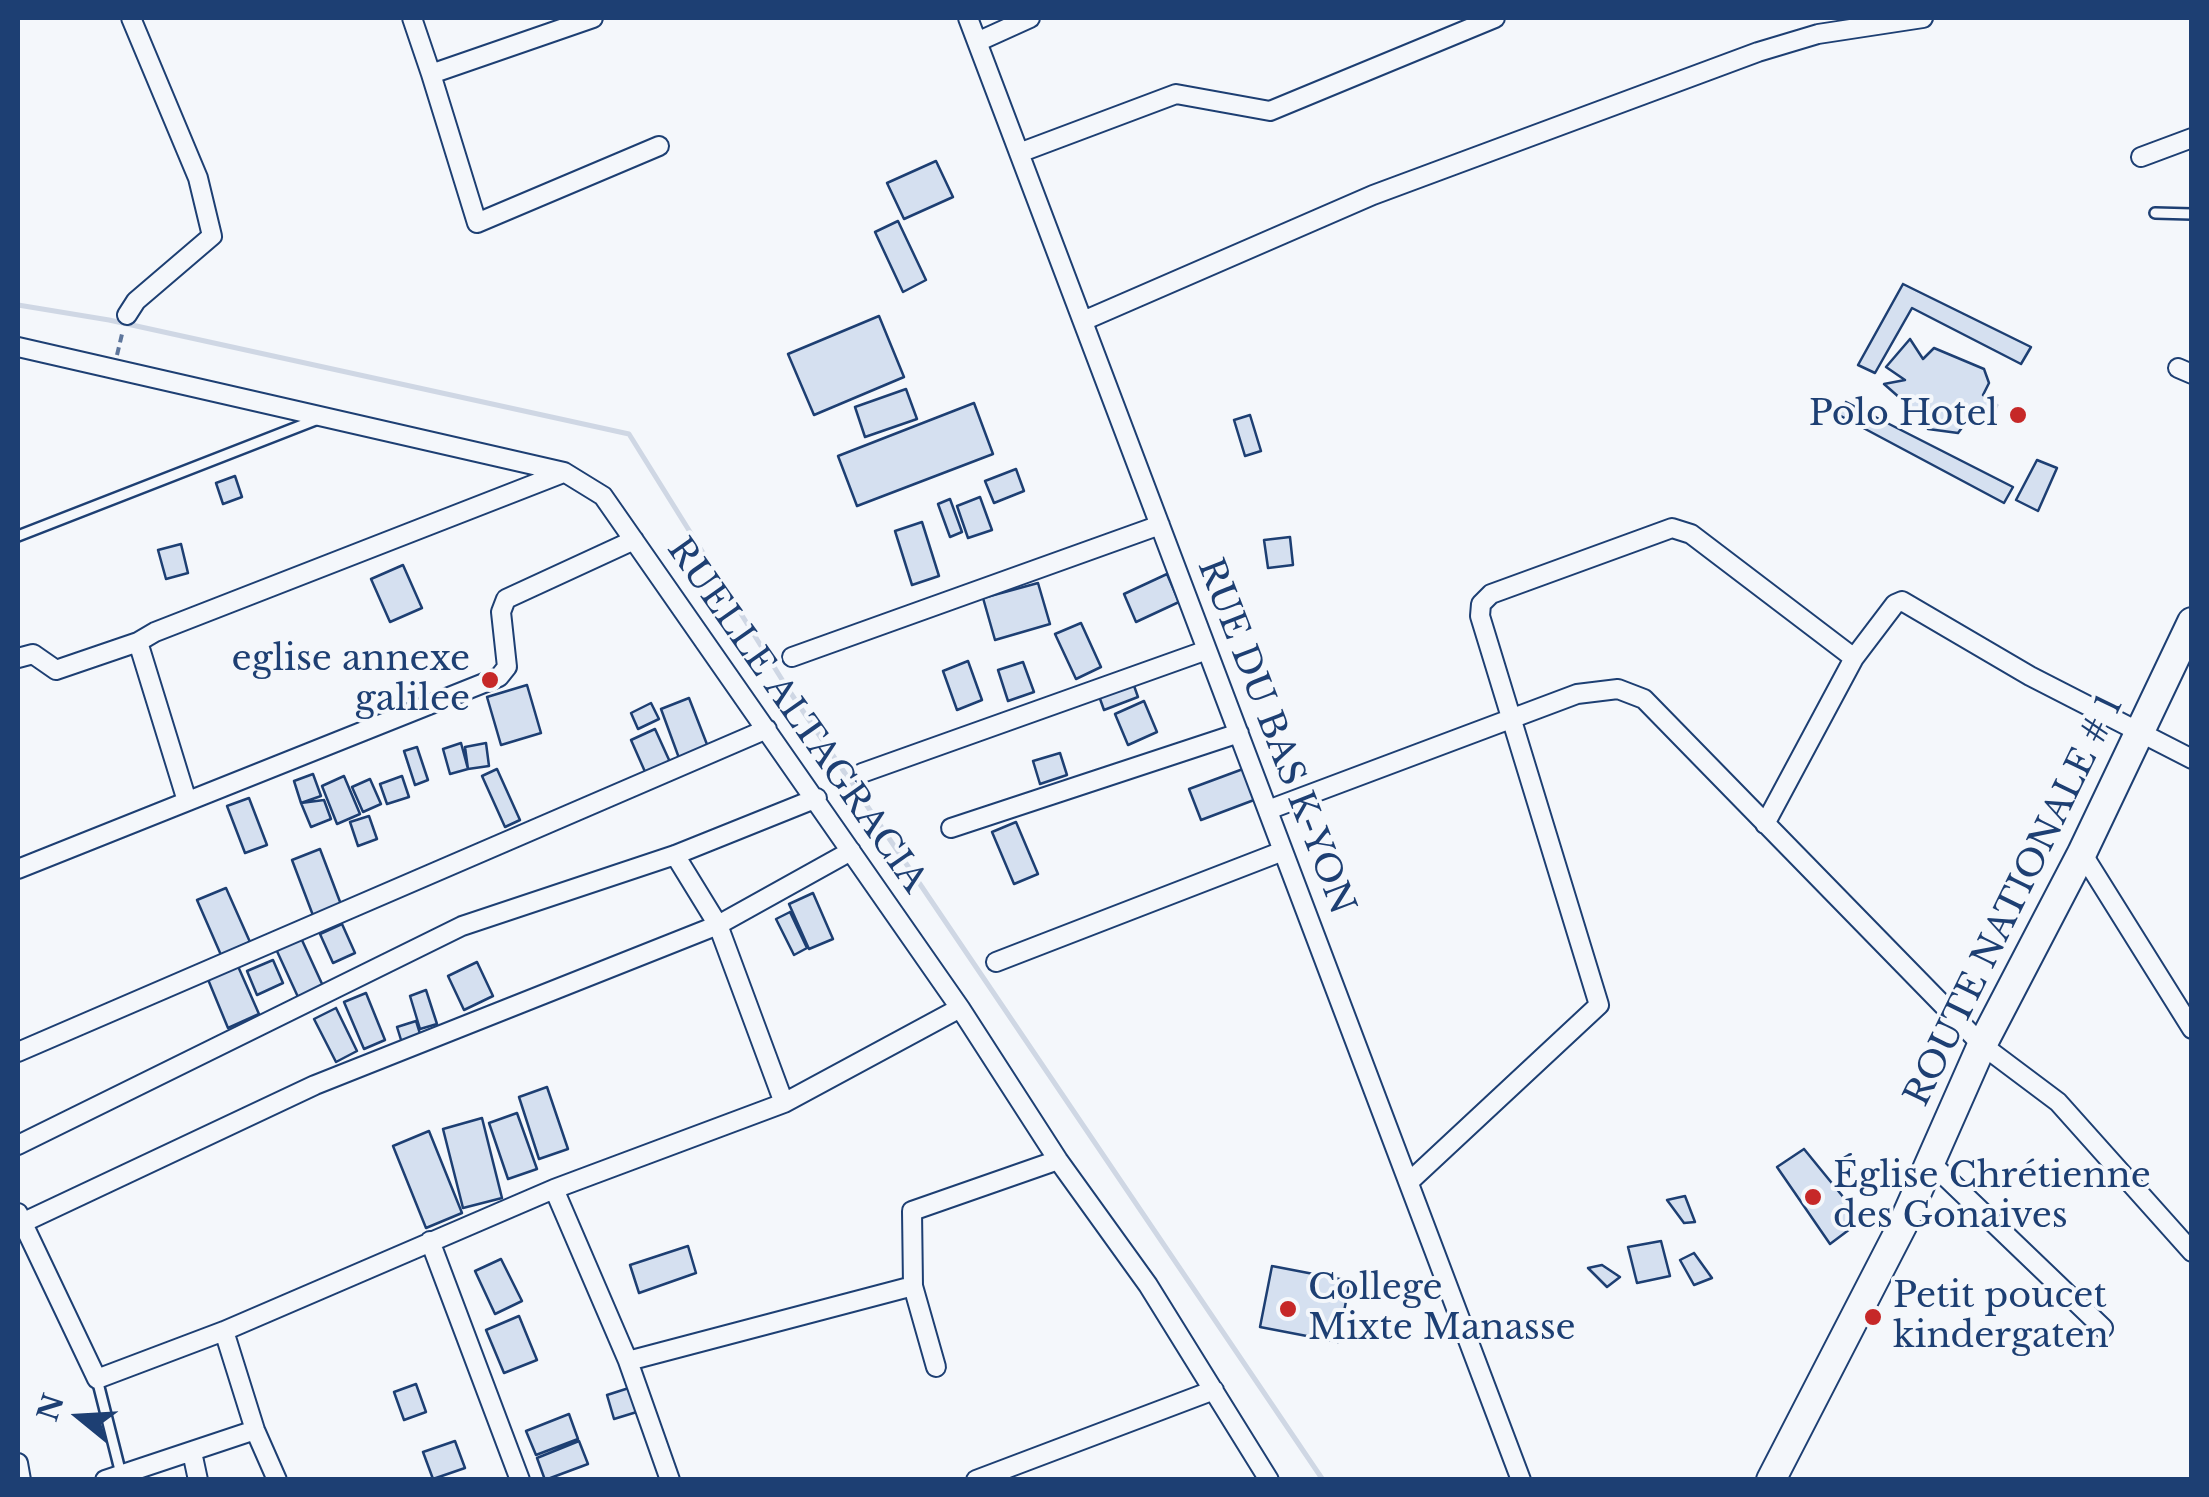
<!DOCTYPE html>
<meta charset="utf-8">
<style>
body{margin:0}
#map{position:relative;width:2209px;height:1497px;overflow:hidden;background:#f4f7fb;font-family:"Libre Baskerville",serif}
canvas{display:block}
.frame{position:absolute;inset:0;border:20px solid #1d3f73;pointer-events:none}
.north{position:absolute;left:30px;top:1367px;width:100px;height:100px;-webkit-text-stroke:8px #f4f7fb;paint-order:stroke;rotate:288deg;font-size:28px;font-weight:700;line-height:40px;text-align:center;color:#1d3f73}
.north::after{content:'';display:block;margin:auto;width:35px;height:45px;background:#1d3f73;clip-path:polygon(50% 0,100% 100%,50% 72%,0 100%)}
</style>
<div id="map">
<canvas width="2209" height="1497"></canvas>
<div class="frame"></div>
<div class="north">N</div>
</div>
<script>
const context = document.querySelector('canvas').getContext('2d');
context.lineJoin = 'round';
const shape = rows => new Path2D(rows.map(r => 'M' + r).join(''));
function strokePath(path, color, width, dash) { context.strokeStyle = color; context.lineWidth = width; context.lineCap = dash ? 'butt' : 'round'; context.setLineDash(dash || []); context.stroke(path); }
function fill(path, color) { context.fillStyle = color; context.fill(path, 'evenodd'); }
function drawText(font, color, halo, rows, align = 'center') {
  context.font = font + ' "Libre Baskerville",serif'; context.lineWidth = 8; context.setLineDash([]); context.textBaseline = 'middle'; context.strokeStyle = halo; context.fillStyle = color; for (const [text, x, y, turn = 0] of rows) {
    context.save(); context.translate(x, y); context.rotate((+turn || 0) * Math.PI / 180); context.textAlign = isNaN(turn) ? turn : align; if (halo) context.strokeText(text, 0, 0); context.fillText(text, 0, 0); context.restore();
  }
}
const stream = shape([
 [18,305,109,320,629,434,786,686,1323,1480]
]);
const building = shape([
 [936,161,953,197,904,219,887,183,936,161],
 [898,221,926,280,903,292,875,232,898,221],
 [1903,284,2031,347,2021,364,1912,308,1875,373,1858,365,1903,284],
 [879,316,904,377,814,415,788,354,879,316],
 [1910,339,1923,359,1934,348,1984,369,1989,383,1983,395,1997,405,1994,413,1975,410,1958,433,1928,429,1925,420,1884,384,1905,380,1886,367,1910,339],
 [906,389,917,419,865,437,855,407,906,389],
 [1846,402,1897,428,2013,487,2004,503,1839,415,1846,402],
 [974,403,993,454,857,506,838,456,974,403],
 [1250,415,1261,451,1245,456,1234,420,1250,415],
 [2037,460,2057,468,2038,511,2016,500,2037,460],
 [1016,469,1024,491,994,503,985,481,1016,469],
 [235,476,242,497,223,504,216,483,235,476],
 [980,497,992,530,968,538,957,506,980,497],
 [950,499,962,532,950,537,938,504,950,499],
 [922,522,939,576,912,585,895,531,922,522],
 [1290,537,1293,565,1268,568,1264,540,1290,537],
 [181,544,188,573,166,579,158,550,181,544],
 [403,565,422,608,390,622,371,579,403,565],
 [1167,574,1179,602,1136,622,1124,594,1167,574],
 [1038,583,1050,624,995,640,983,598,1038,583],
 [1081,623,1101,667,1076,679,1055,634,1081,623],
 [968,661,982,700,957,710,943,671,968,661],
 [1023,662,1034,692,1008,701,998,670,1023,662],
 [1133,683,1138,697,1104,710,1099,696,1133,683],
 [527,685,541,733,501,745,487,697,527,685],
 [689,698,708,747,679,758,661,709,689,698],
 [1144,701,1157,732,1128,745,1115,714,1144,701],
 [651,703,659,719,638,729,631,713,651,703],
 [655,729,670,762,646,774,631,740,655,729],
 [461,743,468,769,450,774,443,749,461,743],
 [486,743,489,766,468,769,465,747,486,743],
 [417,747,428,780,415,785,404,751,417,747],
 [1060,753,1067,775,1040,784,1033,761,1060,753],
 [497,769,520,820,505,827,482,776,497,769],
 [1243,769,1254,800,1201,820,1189,789,1243,769],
 [313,774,321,796,301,803,294,781,313,774],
 [344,776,360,814,337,824,322,786,344,776],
 [402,776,409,797,387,804,380,784,402,776],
 [370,779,381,804,363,812,352,787,370,779],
 [249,798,267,845,245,853,227,806,249,798],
 [324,800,331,819,311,827,301,803,324,800],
 [369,816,377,839,358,846,350,822,369,816],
 [1016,822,1038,874,1014,884,992,832,1016,822],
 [320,849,342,907,314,918,292,860,320,849],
 [226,888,250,942,221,955,197,900,226,888],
 [813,893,833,939,809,949,789,904,813,893],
 [790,912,807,948,794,955,776,919,790,912],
 [342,924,355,953,333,963,320,934,342,924],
 [301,938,323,986,298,997,276,949,301,938],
 [273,960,283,983,257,995,247,971,273,960],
 [477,962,493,996,464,1010,448,976,477,962],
 [237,964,259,1014,228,1028,207,977,237,964],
 [426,990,437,1024,420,1029,410,996,426,990],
 [366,993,385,1040,364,1049,344,1002,366,993],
 [336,1008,357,1051,336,1062,314,1019,336,1008],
 [416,1021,421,1037,402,1043,397,1027,416,1021],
 [547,1087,568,1149,539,1159,519,1097,547,1087],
 [517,1113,537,1169,508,1179,489,1123,517,1113],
 [482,1118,502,1198,463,1208,443,1129,482,1118],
 [429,1131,462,1213,426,1228,393,1146,429,1131],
 [1804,1149,1862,1220,1830,1244,1777,1167,1804,1149],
 [1685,1196,1695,1222,1684,1223,1667,1200,1685,1196],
 [1661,1241,1670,1276,1637,1283,1628,1247,1661,1241],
 [688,1246,696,1273,639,1293,630,1265,688,1246],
 [1694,1253,1712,1278,1694,1285,1680,1260,1694,1253],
 [501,1259,522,1301,495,1314,475,1271,501,1259],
 [1602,1265,1620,1277,1607,1287,1588,1268,1602,1265],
 [1272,1266,1350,1281,1338,1342,1260,1327,1272,1266],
 [519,1316,537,1360,504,1373,486,1330,519,1316],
 [416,1384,426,1412,404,1420,394,1392,416,1384],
 [632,1387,640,1411,614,1419,607,1395,632,1387],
 [569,1414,578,1439,536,1455,526,1431,569,1414],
 [455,1441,465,1468,433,1479,423,1452,455,1441],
 [579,1441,588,1464,545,1480,537,1458,579,1441]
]);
const path = shape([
 [117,355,123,330]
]);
const lane = shape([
 [2155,213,2192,214],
 [18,536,318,419],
 [97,1379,121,1474]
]);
const street = shape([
 [412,18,431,74],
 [593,18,431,74,477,223,659,146],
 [968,18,1521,1480],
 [977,42,1030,18],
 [1019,153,1176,94,1270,111,1495,18],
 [2141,157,2192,138],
 [127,315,136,301,212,236,198,178,131,18],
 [1083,321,1373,195,1758,52,1818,34,1923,18],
 [18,347,564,472,603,496,960,1008,1058,1160,1148,1285,1269,1480],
 [2178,368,2192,374],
 [792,657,1160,525],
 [18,658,33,654,56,670,138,642],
 [862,773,1207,650],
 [187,801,138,642,155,632,563,473],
 [1268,810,1577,694,1618,689,1644,699,1982,1045,2058,1102,2192,1252],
 [1765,824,1854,658],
 [951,828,1239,733],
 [2082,853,2192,1029],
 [675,855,718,925,784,1103],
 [18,869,499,677,507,667,501,612,506,599,634,540],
 [996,962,1283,851],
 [18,1052,767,729],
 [18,1145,462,926,675,855,817,798],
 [1931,1163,2103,1328],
 [1409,1182,1599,1005,1480,616,1481,604,1491,594,1672,528,1691,534,1854,658,1895,604,1902,601,2030,676,2192,759],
 [554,1189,628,1361,670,1480],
 [18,1213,97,1379,224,1331,554,1189,784,1103,960,1008],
 [22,1223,315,1085,718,925,851,851],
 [430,1241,520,1480],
 [224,1331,255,1430,277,1480],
 [628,1361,913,1286],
 [936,1367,913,1286,912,1211,1058,1160],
 [192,1452,198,1480],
 [18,1463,21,1480],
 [105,1480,255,1430],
 [976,1480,1214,1390]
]);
const primary = shape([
 [1771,1480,1902,1226,1982,1045,2082,853,2192,622]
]);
const markers = [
 [2018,415,10,"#c62828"],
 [490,680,10,"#c62828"],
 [1813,1197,10,"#c62828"],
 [1288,1309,10,"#c62828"],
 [1873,1317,10,"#c62828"]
];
const poiNames = [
 ["Polo Hotel",1998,415,"right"],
 ["eglise annexe",470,660,"right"],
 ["galilee",470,700,"right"],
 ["Église Chrétienne",1833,1177],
 ["des Gonaives",1833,1217],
 ["College",1308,1289],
 ["Mixte Manasse",1308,1329],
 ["Petit poucet",1893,1297],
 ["kindergaten",1893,1337]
];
const streetNames = [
 ["RUELLE ALTAGRACIA",796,716,55],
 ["RUE DU BAS K-YON",1275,737,69],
 ["ROUTE NATIONALE # 1",2015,901,-64]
];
strokePath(stream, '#cfd7e4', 5);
fill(building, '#d5e0f0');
strokePath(building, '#1d3f73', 2.5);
strokePath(lane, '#1d3f73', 14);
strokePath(street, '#1d3f73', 22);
strokePath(primary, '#1d3f73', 32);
strokePath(path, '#5e769c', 4, [8, 5]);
strokePath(lane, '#f4f7fb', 9);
strokePath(street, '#f4f7fb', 18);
strokePath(primary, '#f4f7fb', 28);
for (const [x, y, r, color] of markers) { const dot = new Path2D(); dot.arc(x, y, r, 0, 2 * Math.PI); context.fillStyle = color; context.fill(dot); strokePath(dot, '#f4f7fb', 4); }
drawText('35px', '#1d3f73', '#f4f7fb', poiNames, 'left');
drawText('35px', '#1d3f73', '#f4f7fb', streetNames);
</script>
